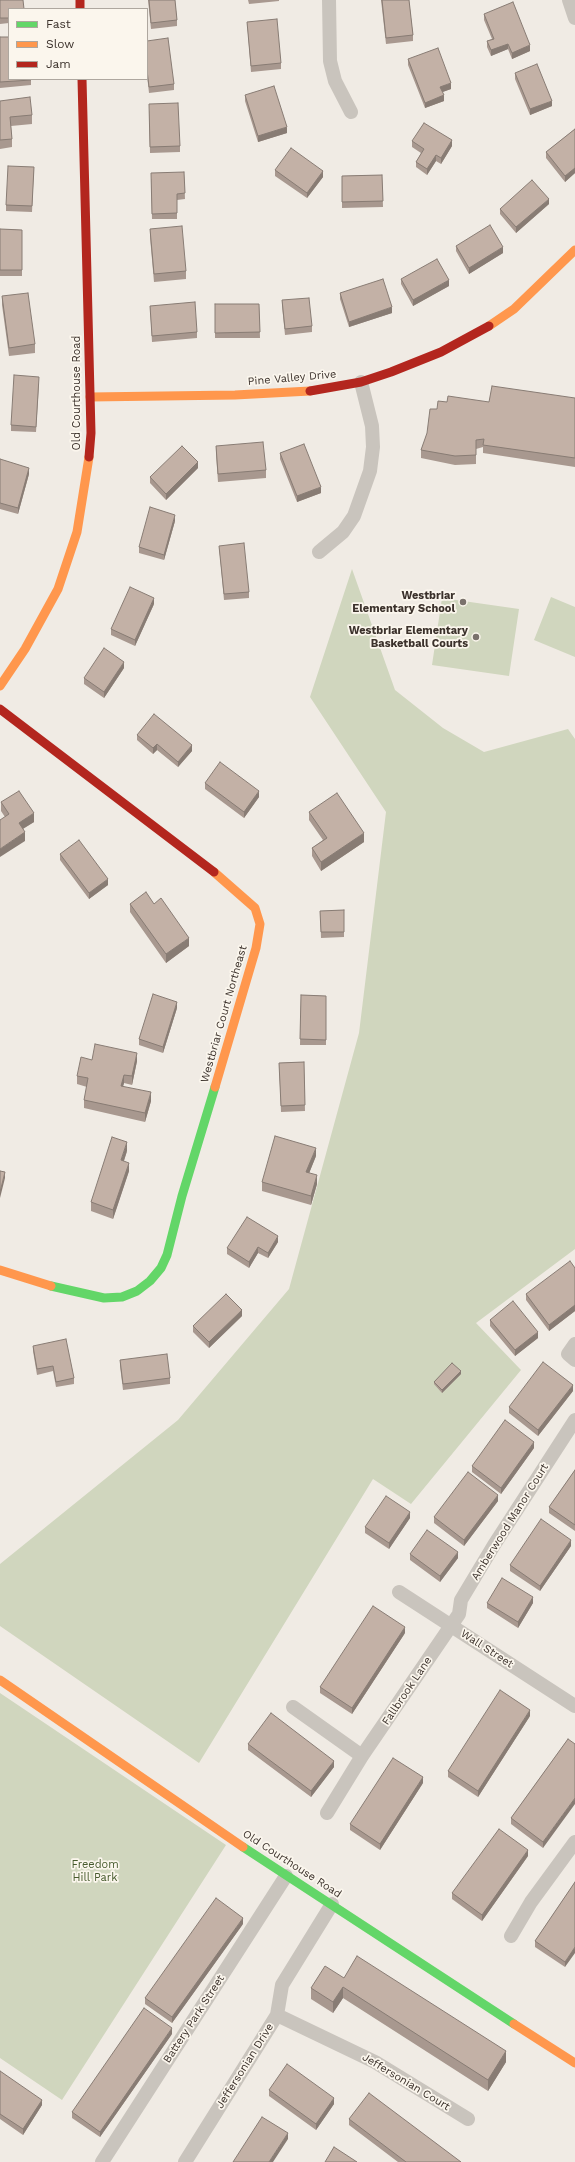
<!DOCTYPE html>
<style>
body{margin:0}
#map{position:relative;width:575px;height:2162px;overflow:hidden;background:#f0ebe4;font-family:"Work Sans",sans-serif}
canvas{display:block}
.legend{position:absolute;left:8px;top:8px;width:140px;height:72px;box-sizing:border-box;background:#fbf6ed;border:1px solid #aea79f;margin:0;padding:5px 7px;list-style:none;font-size:12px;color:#3b312b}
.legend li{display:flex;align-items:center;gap:8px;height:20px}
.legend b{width:20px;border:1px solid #aea79f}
</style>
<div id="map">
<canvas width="575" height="2162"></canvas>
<ul class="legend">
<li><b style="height:5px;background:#63d668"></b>Fast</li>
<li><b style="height:5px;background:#ff974d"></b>Slow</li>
<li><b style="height:5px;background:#b3261e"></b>Jam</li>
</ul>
</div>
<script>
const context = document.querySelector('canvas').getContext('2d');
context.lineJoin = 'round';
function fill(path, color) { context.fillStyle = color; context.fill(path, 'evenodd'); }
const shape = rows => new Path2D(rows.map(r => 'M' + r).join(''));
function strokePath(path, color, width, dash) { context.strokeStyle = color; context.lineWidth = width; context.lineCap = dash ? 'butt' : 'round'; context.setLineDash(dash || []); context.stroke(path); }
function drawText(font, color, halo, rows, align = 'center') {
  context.font = font + ' "Work Sans",sans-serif'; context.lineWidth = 3.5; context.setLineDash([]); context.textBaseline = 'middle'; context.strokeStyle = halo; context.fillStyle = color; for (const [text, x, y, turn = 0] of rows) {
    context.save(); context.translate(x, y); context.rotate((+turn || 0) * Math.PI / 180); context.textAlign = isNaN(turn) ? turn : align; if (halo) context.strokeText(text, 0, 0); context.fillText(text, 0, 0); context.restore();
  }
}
const green = shape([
 [352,569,395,690,443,728,484,752,568,729,575,739,575,1249,476,1323,521,1370,411,1504,373,1479,199,1763,0,1626,0,1564,178,1420,289,1289,359,1033,386,812,310,697],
 [551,597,575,607,575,657,534,640],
 [442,598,519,609,509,676,432,665],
 [0,1693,226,1845,62,2100,0,2058]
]);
const street = shape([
 [329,0,330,61,335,81,351,112],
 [569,0,575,18],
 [319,552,343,532,354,516,370,471,373,447,372,426,361,382],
 [575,1344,568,1354,575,1360],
 [399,1592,575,1706],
 [293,1707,362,1756,459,1614,461,1600,494,1545,575,1420],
 [327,1813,362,1756],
 [511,1936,531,1902,575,1842],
 [277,2015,375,2062,468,2119],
 [102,2162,286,1876],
 [185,2162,277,2015,282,1985,332,1904]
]);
const fast = shape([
 [51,1286,104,1298,122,1297,137,1291,150,1281,161,1268,167,1255,182,1196,215,1087],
 [243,1847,514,2024]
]);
const slow = shape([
 [489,326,514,309,575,250],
 [90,397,235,395,310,391],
 [0,686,25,649,58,589,77,532,89,457],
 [214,872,255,908,260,924,256,948,215,1087],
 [0,1270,51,1286],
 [0,1680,243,1847],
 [514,2024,575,2063]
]);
const jam = shape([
 [80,0,80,9],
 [82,79,91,433,89,457],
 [310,391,361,382,391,372,441,352,489,326],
 [0,709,214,872]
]);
const wall = shape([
 [0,0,9,9,9,23,0,24],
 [148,0,175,0,177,20,177,26,151,29],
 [248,0,279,0,279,1,249,4],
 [381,0,409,0,413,35,413,41,386,44],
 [484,14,530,51,512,59,508,49,491,56,487,47,487,41,492,39,484,20],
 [247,22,281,63,281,69,251,72],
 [0,37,31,79,31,85,0,88],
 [147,41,174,84,174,90,149,93,147,75],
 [408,59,451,89,442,92,444,101,425,108,408,65],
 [515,73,552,106,530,115,515,79],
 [245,95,287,133,258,142,245,101],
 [0,101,32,115,32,124,11,126,12,139,12,147,0,149],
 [149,110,180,146,180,152,150,153],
 [575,129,575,173,565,182,546,158,546,152],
 [412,141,452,146,441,164,436,161,427,175,416,167,416,162,421,153,412,147],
 [34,167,32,212,6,211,6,205],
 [275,170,323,177,307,198,275,176],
 [184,172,185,199,177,200,177,219,152,219,151,179],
 [382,175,383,207,342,208,342,176],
 [549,204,516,233,500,214,500,209],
 [0,229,22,230,22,276,0,276],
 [150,229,186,271,186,279,154,282,150,237],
 [456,246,503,253,469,274,456,251],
 [401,279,449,286,413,306,401,284],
 [340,293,392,313,349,327,340,299],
 [2,296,35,344,35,353,9,356,2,305],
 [282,300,312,326,312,332,285,335,282,306],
 [215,304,259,304,260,338,215,338],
 [150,306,197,332,197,338,152,342],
 [39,383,36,432,11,431,11,425],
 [575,398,575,467,483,453,483,447,476,449,476,464,455,465,421,458,421,450,437,409,447,402,489,402],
 [216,446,266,470,266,478,218,482,216,454],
 [280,453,321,493,297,502,280,459],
 [0,459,29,474,18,514,0,509],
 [198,468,166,500,150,483,150,477],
 [175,521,164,560,139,553,139,547],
 [219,546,249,592,249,598,224,600],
 [154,604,135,646,111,635,111,629],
 [124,668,104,698,84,684,84,678],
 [137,735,192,751,178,767,157,750,153,754,137,740],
 [205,783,259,797,244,818,205,789],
 [1,802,34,822,23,829,25,841,5,817,1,811],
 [309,812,364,842,321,871,312,856,312,848,323,840,309,820],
 [60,854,108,885,89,899,60,860],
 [130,904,189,946,166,963,130,912],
 [344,910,344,937,321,938,320,911],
 [301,995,326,996,326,1045,300,1045],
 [177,1008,163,1053,139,1045,139,1039],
 [92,1060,137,1061,132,1085,124,1083,123,1086,151,1101,145,1122,84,1108,84,1100,87,1087,77,1084,77,1076],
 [304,1062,305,1111,281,1112,279,1063],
 [127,1151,124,1161,129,1171,113,1219,91,1211,91,1202],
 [316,1156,309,1173,317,1184,311,1205,262,1191,262,1182],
 [278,1242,268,1258,258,1253,249,1268,227,1254,227,1248],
 [575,1268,575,1311,549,1331,526,1300,526,1294],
 [242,1316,209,1348,193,1332,193,1326],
 [490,1320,538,1338,515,1356,490,1326],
 [33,1346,74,1378,74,1384,56,1387,53,1371,37,1375,33,1351],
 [120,1360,170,1378,170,1384,123,1390,120,1366],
 [461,1374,442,1393,434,1384,434,1382],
 [573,1391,538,1436,509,1413,509,1407],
 [534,1448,501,1494,472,1472,472,1466],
 [575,1470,575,1531,549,1513,549,1507],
 [498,1501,464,1546,434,1523,434,1517],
 [410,1518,389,1549,365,1533,365,1527],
 [571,1546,540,1591,510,1571,510,1565],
 [410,1554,458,1558,440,1582,410,1560],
 [487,1603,533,1603,518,1628,487,1608],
 [405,1633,352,1714,320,1693,320,1687],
 [530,1716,478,1797,448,1777,448,1771],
 [568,1739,543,1848,511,1824,511,1818],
 [248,1744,334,1767,311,1797,248,1750],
 [423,1783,380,1850,350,1830,350,1824],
 [528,1856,482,1921,452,1899,452,1893],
 [575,1882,565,1967,535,1947,535,1941],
 [243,1924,172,2023,145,2004,145,1998],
 [344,1978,506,2062,488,2091,343,1998,333,2013,311,1999,311,1988],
 [172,2034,100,2137,72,2118,72,2112],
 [0,2071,42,2105,23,2135,0,2119],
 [269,2090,334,2104,316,2130,269,2096],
 [349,2119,461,2162,398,2162,349,2125]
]);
const shadedWall = shape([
 [508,44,508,49,491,56,491,50],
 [530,45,530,51,512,59,512,53],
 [451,83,451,89,440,93,440,87],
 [444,95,444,101,425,108,425,103],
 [552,101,552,106,530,115,530,109],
 [287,127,287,133,258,142,258,136],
 [452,140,452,146,441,164,441,158],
 [436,155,436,161,427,175,427,169],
 [575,168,575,173,565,182,565,176],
 [323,171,323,177,307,198,307,193],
 [549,199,549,204,516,233,516,227],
 [503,247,503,253,469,274,469,268],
 [449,280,449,286,413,306,413,300],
 [392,307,392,313,349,327,349,322],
 [198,462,198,468,166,500,166,494],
 [29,468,29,474,18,514,18,508],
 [321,487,321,493,297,502,297,496],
 [175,515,175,521,164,560,164,555],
 [154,598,154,604,135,646,135,640],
 [124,662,124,668,104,698,104,692],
 [157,744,157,750,153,754,153,748],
 [192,745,192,751,178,767,178,762],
 [259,791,259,797,244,818,244,812],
 [34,813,34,822,19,831,19,823],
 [25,832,25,841,0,857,0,849],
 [364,833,364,842,321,871,321,862],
 [108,879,108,885,89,899,89,893],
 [189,938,189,946,166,963,166,954],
 [177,1002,177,1008,163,1053,163,1047],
 [137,1053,137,1061,132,1085,132,1076],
 [124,1075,124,1083,121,1094,121,1086],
 [151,1092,151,1101,145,1122,145,1113],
 [127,1142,127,1151,121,1169,121,1160],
 [316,1148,316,1156,306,1181,306,1172],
 [129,1163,129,1171,113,1219,113,1210],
 [5,1172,5,1178,0,1198,0,1192],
 [317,1175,317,1184,311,1205,311,1196],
 [278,1236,278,1242,268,1258,268,1253],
 [258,1247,258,1253,249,1268,249,1262],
 [575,1305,575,1311,549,1331,549,1325],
 [242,1310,242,1316,209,1348,209,1342],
 [538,1332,538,1338,515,1356,515,1350],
 [461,1371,461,1374,442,1393,442,1390],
 [573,1385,573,1391,538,1436,538,1430],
 [534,1442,534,1448,501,1494,501,1488],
 [498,1495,498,1501,464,1546,464,1540],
 [410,1512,410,1518,389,1549,389,1543],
 [571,1540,571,1546,540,1591,540,1586],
 [458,1552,458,1558,440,1582,440,1576],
 [533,1597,533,1603,518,1628,518,1622],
 [405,1627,405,1633,352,1714,352,1708],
 [530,1710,530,1716,478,1797,478,1791],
 [334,1761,334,1767,311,1797,311,1791],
 [423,1777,423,1783,380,1850,380,1844],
 [575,1798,575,1804,543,1848,543,1842],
 [528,1850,528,1856,482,1921,482,1915],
 [243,1918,243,1924,172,2023,172,2017],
 [575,1947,575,1953,565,1967,565,1962],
 [343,1987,343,1998,333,2013,333,2002],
 [172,2028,172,2034,100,2137,100,2132],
 [506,2051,506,2062,488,2091,488,2080],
 [334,2098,334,2104,316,2130,316,2124],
 [42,2100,42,2105,23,2135,23,2129],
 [288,2133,288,2139,273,2162,269,2162]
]);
const building = shape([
 [0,0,23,0,24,9,9,9,9,18,0,18,0,0],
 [149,0,175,0,177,20,151,23,149,0],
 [382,0,409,0,413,35,386,38,382,0],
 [513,2,530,45,512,53,508,44,491,50,487,41,494,39,484,14,513,2],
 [277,19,281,63,251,66,247,22,277,19],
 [0,37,9,37,9,79,31,79,31,80,0,82,0,37],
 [168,38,174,84,149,87,147,70,147,41,168,38],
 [438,48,451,83,440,87,444,95,425,103,408,59,438,48],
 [537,64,552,101,530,109,515,73,537,64],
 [274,86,287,127,258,136,245,95,274,86],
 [30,97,32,115,10,117,12,139,0,140,0,101,30,97],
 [178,103,180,146,150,147,149,104,178,103],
 [424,123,452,140,441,158,436,155,427,169,416,162,424,149,412,141,424,123],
 [575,129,575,168,565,176,546,152,575,129],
 [291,148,323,171,307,193,275,170,291,148],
 [8,166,34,167,32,206,6,205,8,166],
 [184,172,185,193,177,194,177,213,152,214,151,173,184,172],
 [382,175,383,201,342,202,342,176,382,175],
 [532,180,549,199,516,227,500,209,532,180],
 [490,225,503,247,469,268,456,246,490,225],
 [182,226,186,271,154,274,150,229,182,226],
 [0,229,22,230,22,270,0,270,0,229],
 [437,259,449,280,413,300,401,279,437,259],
 [383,279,392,307,349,322,340,293,383,279],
 [28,293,35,344,9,348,2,296,28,293],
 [309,298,312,326,285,329,282,300,309,298],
 [195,302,197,332,152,336,150,306,195,302],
 [215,304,259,304,260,332,215,333,215,304],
 [14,375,39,377,36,427,11,425,14,375],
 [492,386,575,398,575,458,483,445,484,439,476,440,476,455,455,456,421,450,427,433,430,409,437,409,438,401,447,402,448,396,489,402,492,386],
 [263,442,266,470,218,474,216,446,263,442],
 [304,444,321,487,297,496,280,453,304,444],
 [182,446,198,462,166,494,150,477,182,446],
 [0,459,29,468,18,508,0,503,0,459],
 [150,507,175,515,164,555,139,547,150,507],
 [244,543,249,592,224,594,219,546,244,543],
 [130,587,154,598,135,640,111,629,130,587],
 [104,648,124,662,104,692,84,678,104,648],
 [154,714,192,745,178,762,157,744,153,748,137,735,154,714],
 [220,762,259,791,244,812,205,783,220,762],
 [19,791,34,813,19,823,25,832,0,849,0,820,9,814,1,802,19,791],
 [337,793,364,833,321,862,312,848,327,838,309,812,337,793],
 [79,840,108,879,89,893,60,854,79,840],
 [146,892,154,904,161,898,189,938,166,954,130,904,146,892],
 [344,910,344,932,321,932,320,911,344,910],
 [153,994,177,1002,163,1047,139,1039,153,994],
 [301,995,326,996,326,1040,300,1039,301,995],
 [95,1044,137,1053,132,1076,124,1075,121,1086,151,1092,145,1113,84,1100,88,1078,77,1076,81,1057,92,1060,95,1044],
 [304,1062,305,1105,281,1106,279,1063,304,1062],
 [275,1136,316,1148,306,1172,317,1175,311,1196,262,1182,275,1136],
 [112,1137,127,1142,121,1160,129,1163,113,1210,91,1202,112,1137],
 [0,1171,5,1172,0,1192,0,1171],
 [247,1217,278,1236,268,1253,258,1247,249,1262,227,1248,247,1217],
 [570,1261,575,1268,575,1305,549,1325,526,1294,570,1261],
 [226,1294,242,1310,209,1342,193,1326,226,1294],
 [513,1301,538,1332,515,1350,490,1320,513,1301],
 [66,1339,74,1378,56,1382,53,1366,37,1369,33,1346,66,1339],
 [167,1354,170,1378,123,1384,120,1360,167,1354],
 [543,1362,573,1385,538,1430,509,1407,543,1362],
 [452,1363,461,1371,442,1390,434,1382,452,1363],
 [505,1420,534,1442,501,1488,472,1466,505,1420],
 [575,1470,575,1525,549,1507,575,1470],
 [468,1472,498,1495,464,1540,434,1517,468,1472],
 [386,1496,410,1512,389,1543,365,1527,386,1496],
 [541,1519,571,1540,540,1586,510,1565,541,1519],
 [427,1530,458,1552,440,1576,410,1554,427,1530],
 [502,1578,533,1597,518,1622,487,1603,502,1578],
 [373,1606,405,1627,352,1708,320,1687,373,1606],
 [500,1690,530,1710,478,1791,448,1771,500,1690],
 [271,1713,334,1761,311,1791,248,1744,271,1713],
 [568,1739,575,1744,575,1798,543,1842,511,1818,568,1739],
 [393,1758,423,1777,380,1844,350,1824,393,1758],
 [499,1829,528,1850,482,1915,452,1893,499,1829],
 [575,1882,575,1947,565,1962,535,1941,575,1882],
 [216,1898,243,1918,172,2017,145,1998,216,1898],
 [357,1956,506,2051,488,2080,343,1987,333,2002,311,1988,325,1966,344,1978,357,1956],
 [144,2008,172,2028,100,2132,72,2112,144,2008],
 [287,2064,334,2098,316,2124,269,2090,287,2064],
 [0,2071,42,2100,23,2129,0,2114,0,2071],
 [369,2093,461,2162,406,2162,349,2119,369,2093],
 [262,2117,288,2133,269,2162,233,2162,262,2117],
 [334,2147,357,2162,325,2162,334,2147]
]);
const markers = [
 [463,602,4,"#7a726c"],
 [476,637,4,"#7a726c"]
];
const streetNames = [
 ["Pine Valley Drive",292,378,-5],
 ["Old Courthouse Road",77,393,-90],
 ["Westbriar Court Northeast",224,1014,-74],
 ["Amberwood Manor Court",510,1522,-58],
 ["Wall Street",487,1649,33],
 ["Fallbrook Lane",407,1691,-56],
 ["Old Courthouse Road",292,1864,33],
 ["Battery Park Street",194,2019,-57],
 ["Jeffersonian Drive",245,2066,-58],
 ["Jeffersonian Court",406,2082,31]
];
const poiNames = [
 ["Westbriar",455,596],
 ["Elementary School",455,609],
 ["Westbriar Elementary",468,631],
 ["Basketball Courts",468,644]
];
const parkNames = [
 ["Freedom",95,1865],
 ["Hill Park",95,1878]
];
fill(green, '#d0d6be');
strokePath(street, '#c9c4bd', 14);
strokePath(fast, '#63d668', 9);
strokePath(slow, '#ff974d', 9);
strokePath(jam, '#b3261e', 9);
fill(wall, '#a8988f');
fill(shadedWall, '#887c74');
fill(building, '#c3b1a6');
strokePath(building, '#887c74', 1);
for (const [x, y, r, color] of markers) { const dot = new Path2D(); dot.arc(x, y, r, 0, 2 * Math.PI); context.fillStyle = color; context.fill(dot); strokePath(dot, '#fbf6ed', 1.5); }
drawText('11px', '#3b312b', '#fbf6ed', streetNames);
drawText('bold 11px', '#3b312b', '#fbf6ed', poiNames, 'right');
drawText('11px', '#465a2d', '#fbf6ed', parkNames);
</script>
